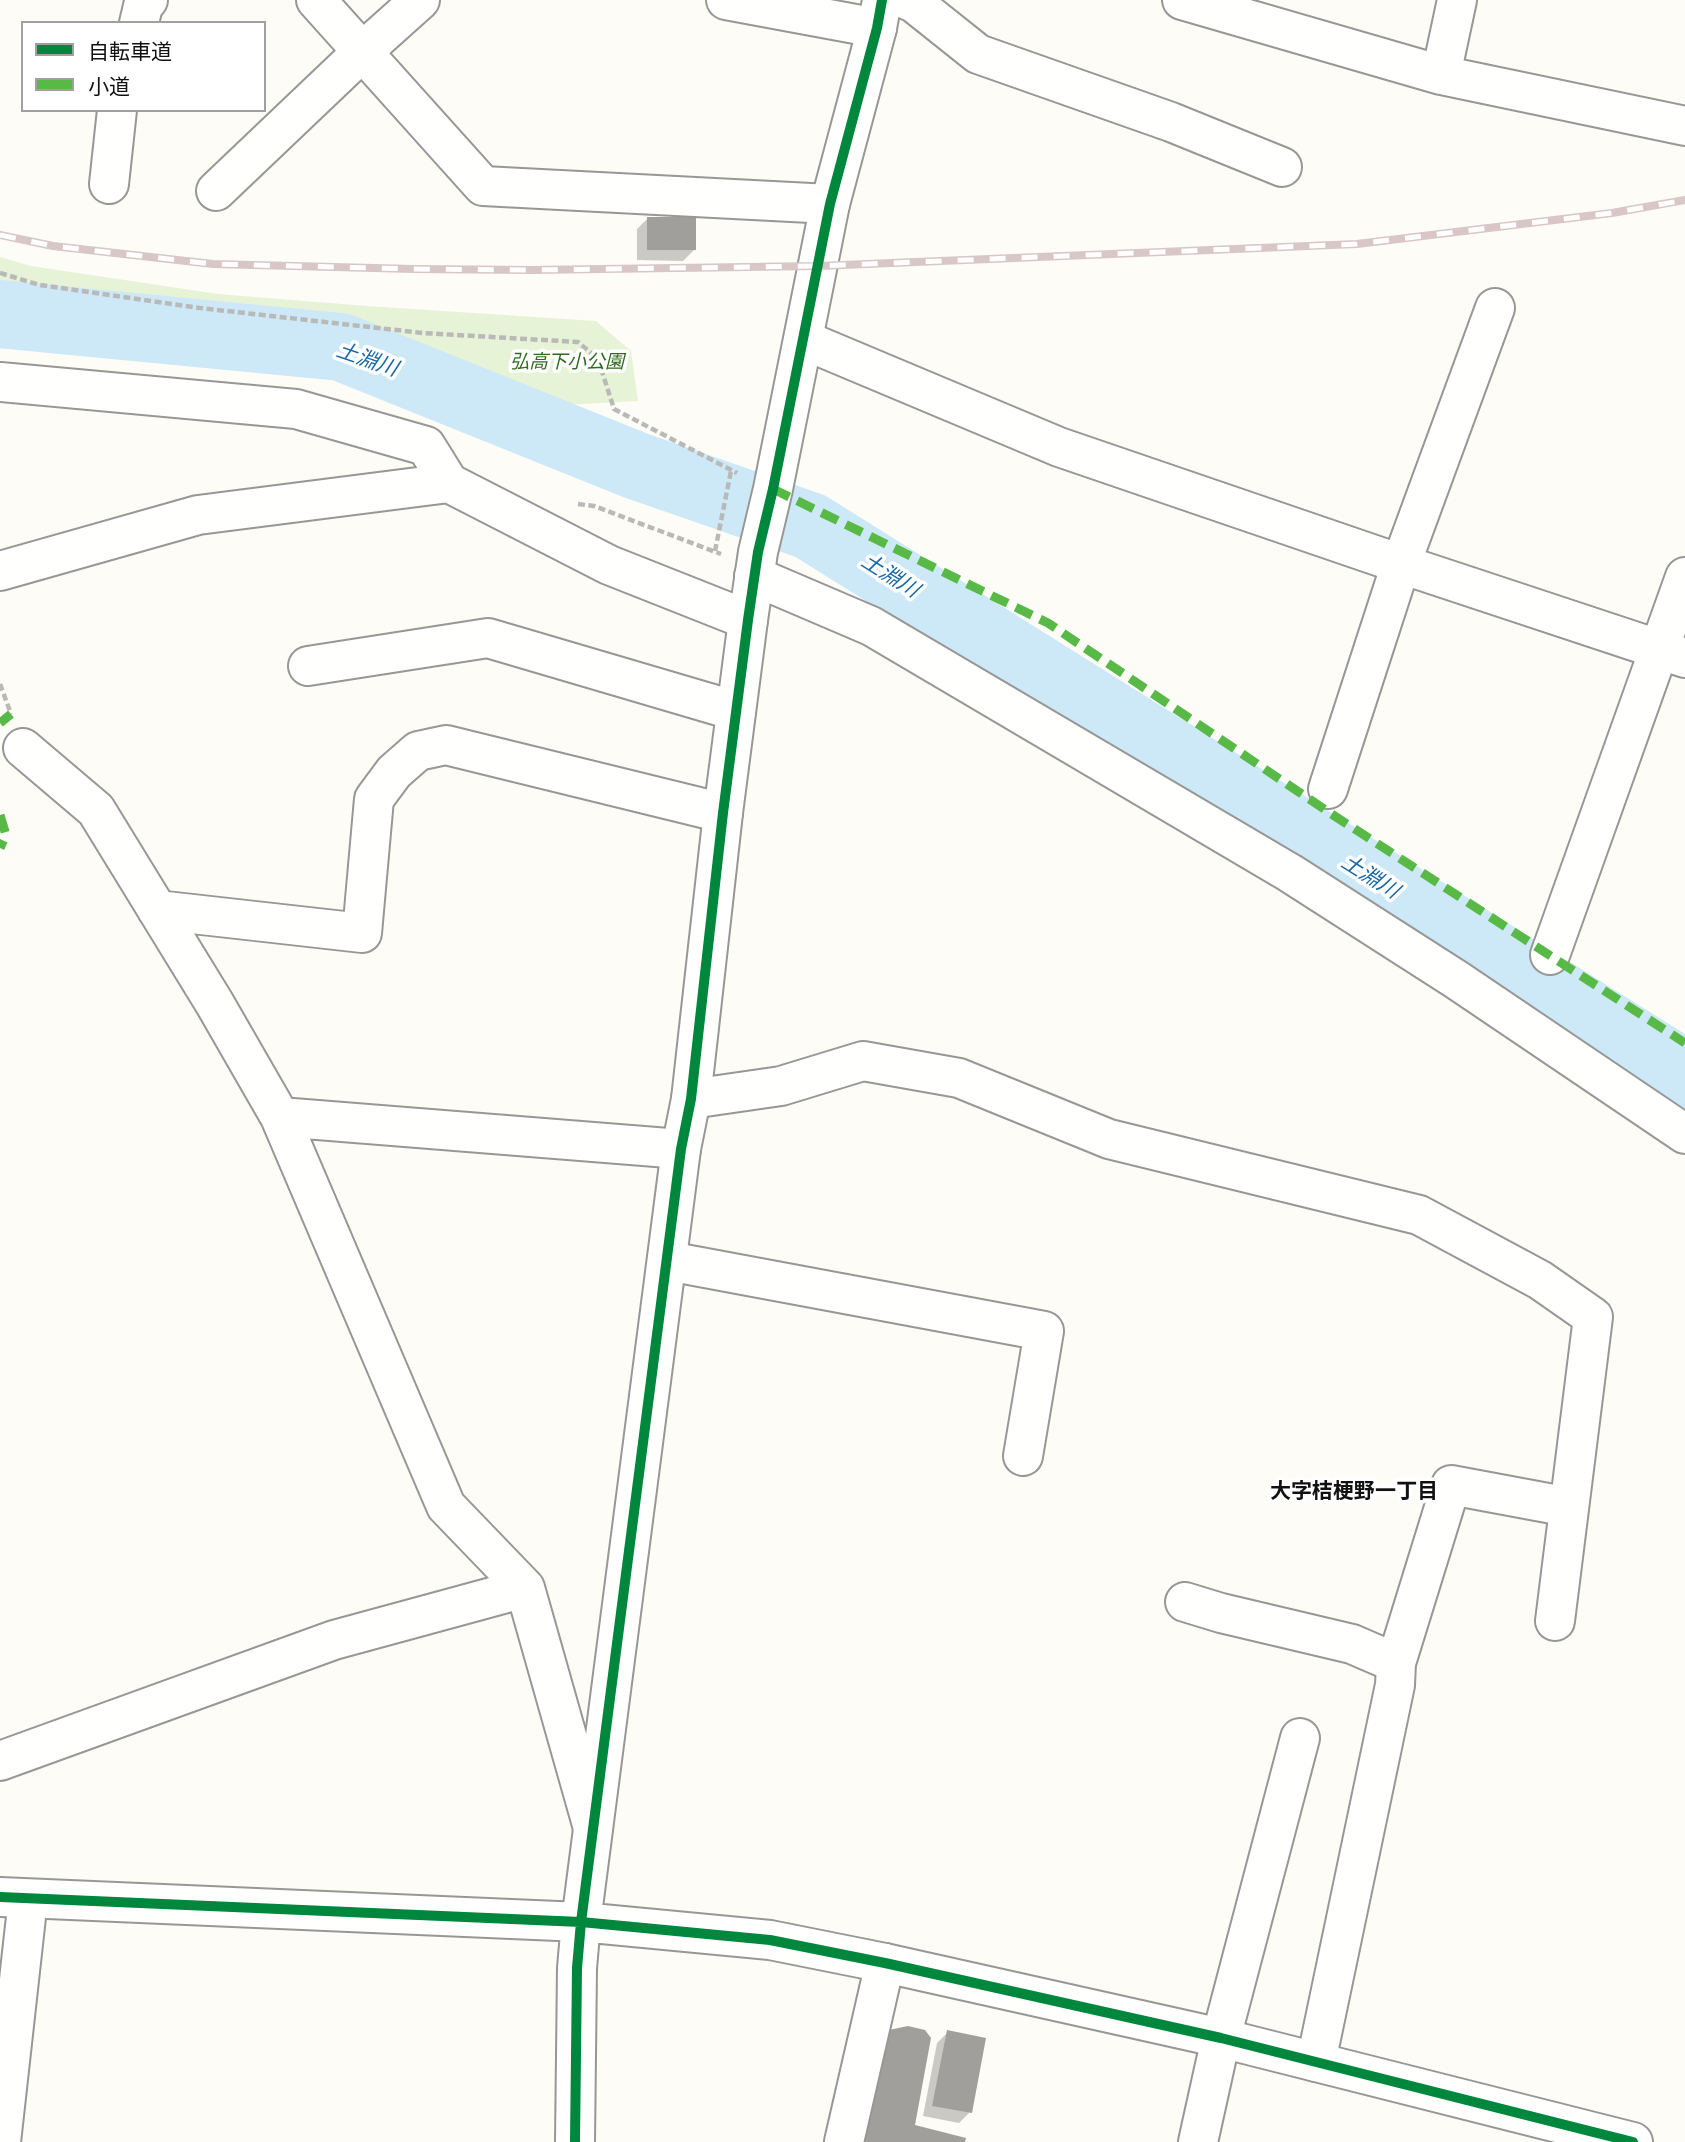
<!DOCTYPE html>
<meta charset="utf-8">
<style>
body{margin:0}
#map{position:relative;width:1685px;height:2142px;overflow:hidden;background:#fdfcf7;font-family:Literata,"Noto Sans JP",serif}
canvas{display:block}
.legend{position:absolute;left:21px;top:21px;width:245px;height:91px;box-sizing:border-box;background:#fff;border:2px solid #a0a0a0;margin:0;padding:9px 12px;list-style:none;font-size:21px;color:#111}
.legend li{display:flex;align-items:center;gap:14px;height:35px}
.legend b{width:35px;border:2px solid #a0a0a0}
</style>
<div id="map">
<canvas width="1685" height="2142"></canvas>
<ul class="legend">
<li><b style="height:9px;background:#00873e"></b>自転車道</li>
<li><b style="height:9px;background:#58b947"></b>小道</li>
</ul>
</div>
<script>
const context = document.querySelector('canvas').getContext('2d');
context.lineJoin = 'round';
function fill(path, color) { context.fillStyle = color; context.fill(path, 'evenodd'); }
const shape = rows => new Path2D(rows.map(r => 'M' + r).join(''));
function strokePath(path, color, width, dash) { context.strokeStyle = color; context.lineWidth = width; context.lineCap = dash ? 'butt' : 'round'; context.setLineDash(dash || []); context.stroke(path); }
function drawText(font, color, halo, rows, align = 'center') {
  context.font = font + ' Literata,"Noto Sans JP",serif'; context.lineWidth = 7; context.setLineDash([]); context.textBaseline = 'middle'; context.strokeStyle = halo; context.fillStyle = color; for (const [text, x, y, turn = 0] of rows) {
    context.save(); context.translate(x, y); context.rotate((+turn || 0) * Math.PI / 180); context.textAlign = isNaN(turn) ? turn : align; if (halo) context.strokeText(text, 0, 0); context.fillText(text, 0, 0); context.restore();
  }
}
const green = shape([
 [0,257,31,266,218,294,367,306,596,321,631,351,638,401,562,405,403,352,322,331,116,307,8,288,0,286]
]);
const shadow = shape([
 [648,218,694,250,683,261,637,260,637,229],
 [948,2032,970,2112,959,2123,923,2116,937,2043]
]);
const river = shape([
 [0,314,341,347,637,466,810,526,1685,1074]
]);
const building = shape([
 [647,217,696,217,696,250,647,250],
 [908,2026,925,2030,931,2038,915,2125,966,2138,965,2142,864,2142,889,2030],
 [947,2030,986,2038,972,2113,932,2106]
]);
const path = shape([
 [0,273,40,285,200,308,423,333,578,342,598,359,614,409,737,473],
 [578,504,594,506,721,554],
 [715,551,731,471],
 [0,684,11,714]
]);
const minor = shape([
 [316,0,483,186,830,204],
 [726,0,877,28],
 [907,0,914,3,978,54,1171,122,1282,167],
 [1182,0,1441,75,1457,0],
 [139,23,143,6,148,0],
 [1441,75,1685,126],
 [109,184,117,110],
 [216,191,362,52,420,0],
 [804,340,1059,447,1401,564,1685,658],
 [0,382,296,409,426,446,449,483,609,565,748,620],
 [0,571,198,515,449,483],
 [754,576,871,626,1290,873,1457,980,1685,1134],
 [308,666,488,638,736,711],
 [23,748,96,810,215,1004,280,1117,446,1506,525,1588,593,1828],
 [1328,789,1401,564,1495,308],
 [157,910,362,933,374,799,394,772,418,751,446,745,723,813],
 [1550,955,1685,577],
 [691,1099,781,1086,863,1061,959,1078,1109,1139,1419,1215,1540,1280,1593,1317,1555,1621],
 [280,1117,681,1149],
 [668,1261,1044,1331,1023,1456],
 [1185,1602,1221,1613,1352,1644,1396,1663,1395,1685,1316,2062],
 [1396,1663,1451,1485,1569,1507],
 [0,1761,334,1640,525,1588],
 [1,2142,28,1899],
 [844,2142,885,1963],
 [1198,2142,1221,2038,1300,1738]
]);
const tertiary = shape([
 [0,1897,581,1922,770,1940,885,1963,1221,2038,1633,2142],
 [575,2142,577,1968,581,1922,681,1149,691,1099,723,813,748,620,758,552,773,489,830,204,877,28,882,0]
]);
const rail = shape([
 [0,235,53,246,213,264,414,269,532,270,818,266,1357,244,1612,213,1685,200]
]);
const quiet = shape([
 [773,489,1048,623,1330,813,1685,1043],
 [0,723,11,714],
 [0,815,6,835,0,848]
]);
const cycleway = shape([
 [0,1897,581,1922,770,1940,885,1963,1221,2038,1633,2142],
 [575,2142,577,1968,581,1922,681,1149,691,1099,723,813,748,620,758,552,773,489,830,204,877,28,882,0]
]);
const parkNames = [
 ["弘高下小公園",567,362]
];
const waterNames = [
 ["土淵川",367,360,19],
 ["土淵川",890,576,32],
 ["土淵川",1370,877,32]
];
const neighbourhoodNames = [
 ["大字桔梗野一丁目",1354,1492]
];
fill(green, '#e7f3d7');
fill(shadow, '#0003');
strokePath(river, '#cde8f7', 68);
fill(building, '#a19f9c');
strokePath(minor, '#979795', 42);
strokePath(tertiary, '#979795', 42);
strokePath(path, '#b9b9b8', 4.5, [7, 3.5]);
strokePath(minor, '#fffffe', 38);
strokePath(tertiary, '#fffffe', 38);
strokePath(rail, '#d9c6c7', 8);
strokePath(rail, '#fff', 5, [16]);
strokePath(quiet, '#58b947', 9, [18, 9]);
strokePath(cycleway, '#00873e', 10);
drawText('italic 19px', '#2f6b1f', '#fff', parkNames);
drawText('italic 21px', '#1768a6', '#fff', waterNames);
drawText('bold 21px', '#111', '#fff', neighbourhoodNames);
</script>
